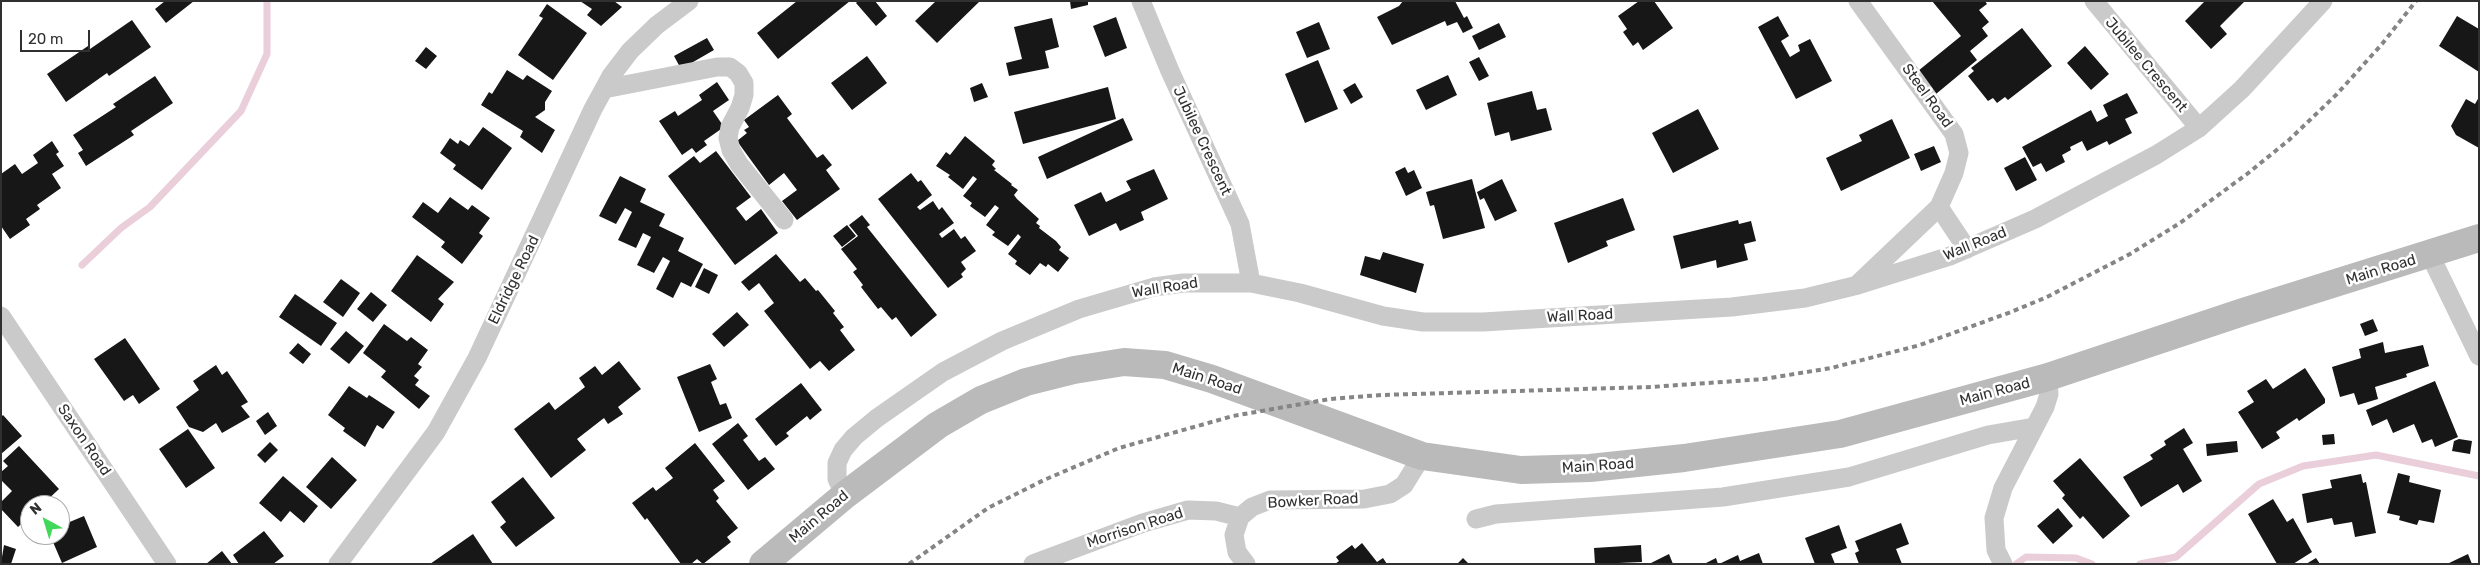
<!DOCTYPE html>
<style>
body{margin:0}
#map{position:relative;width:2480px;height:565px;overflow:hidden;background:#fff;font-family:Rubik,sans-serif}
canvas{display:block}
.frame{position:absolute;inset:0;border:2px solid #303030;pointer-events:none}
.north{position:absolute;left:20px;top:495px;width:50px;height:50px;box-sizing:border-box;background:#fff;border:1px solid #acacac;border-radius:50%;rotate:321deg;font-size:14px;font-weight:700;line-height:20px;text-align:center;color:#303030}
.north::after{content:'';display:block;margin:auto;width:18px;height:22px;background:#42d859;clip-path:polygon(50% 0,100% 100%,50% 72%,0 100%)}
.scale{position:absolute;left:20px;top:30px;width:70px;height:22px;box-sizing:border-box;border:2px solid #303030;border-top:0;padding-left:6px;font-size:15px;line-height:18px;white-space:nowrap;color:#303030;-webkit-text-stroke:4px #fff;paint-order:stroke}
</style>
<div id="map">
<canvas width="2480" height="565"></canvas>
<div class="frame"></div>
<div class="north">N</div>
<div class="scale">20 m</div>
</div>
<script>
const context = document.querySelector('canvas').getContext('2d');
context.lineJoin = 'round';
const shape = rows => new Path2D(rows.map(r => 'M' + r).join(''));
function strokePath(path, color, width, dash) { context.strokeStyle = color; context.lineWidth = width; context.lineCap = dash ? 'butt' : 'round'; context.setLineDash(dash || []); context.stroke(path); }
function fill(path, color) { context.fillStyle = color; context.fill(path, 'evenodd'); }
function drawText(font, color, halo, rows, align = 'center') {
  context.font = font + ' Rubik,sans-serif'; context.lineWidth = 5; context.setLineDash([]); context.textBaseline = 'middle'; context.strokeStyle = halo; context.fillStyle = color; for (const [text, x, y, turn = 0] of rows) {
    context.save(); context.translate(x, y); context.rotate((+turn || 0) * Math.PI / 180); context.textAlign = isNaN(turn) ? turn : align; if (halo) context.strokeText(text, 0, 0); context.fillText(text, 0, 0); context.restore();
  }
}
const stream = shape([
 [82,265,121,228,150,207,241,111,267,54,267,1],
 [2016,564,2026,557,2076,558,2092,564],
 [2140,564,2176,557,2259,484,2303,466,2376,455,2479,476]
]);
const building = shape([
 [165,1,194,1,166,23,155,9],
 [580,1,614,1,622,7,601,26,587,15,592,9],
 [797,1,850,1,778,59,757,33],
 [858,1,875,1,887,16,876,26,856,3],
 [936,1,980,1,937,43,915,21],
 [1070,1,1088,1,1088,5,1071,9],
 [1403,1,1455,1,1464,18,1467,16,1473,28,1463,33,1457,22,1447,26,1445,21,1392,45,1377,17,1399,6],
 [1639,1,1654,1,1673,28,1643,50,1638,42,1633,46,1623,32,1627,29,1618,16],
 [1932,1,1985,1,1987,4,1979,10,1989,22,1982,28,1988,36,1970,51,1977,60,1936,94,1918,71,1961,36],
 [2205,1,2245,1,2220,26,2227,34,2211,49,2185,21],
 [547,4,587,33,553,80,518,55,543,18,539,16],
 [1778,16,1789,36,1781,41,1790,57,1800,51,1798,45,1810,39,1832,81,1796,99,1758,27],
 [2457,16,2479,29,2479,72,2439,46],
 [1116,17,1127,48,1105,57,1093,26],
 [1052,18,1059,47,1045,51,1049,68,1009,76,1006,63,1022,59,1014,27],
 [132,20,151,47,109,76,107,73,66,102,47,74,88,46,90,49],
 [1319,22,1330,49,1307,58,1296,32],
 [1499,23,1506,37,1479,50,1472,36],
 [2022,28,2052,66,2008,100,2005,97,1997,103,1993,98,1988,101,1968,76,1974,71,1971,68],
 [707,38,714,50,681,69,674,56],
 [2085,46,2109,74,2091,90,2067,63],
 [426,47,437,56,426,69,415,61],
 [867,56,887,83,852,110,831,83],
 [1479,57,1489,76,1479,81,1469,62],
 [1318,60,1338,109,1305,123,1285,74],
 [507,70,523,80,527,75,552,91,545,102,545,110,535,117,555,130,542,153,520,137,523,131,481,105,489,92,492,94],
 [1448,75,1457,95,1426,110,1416,90],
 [155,76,173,103,131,131,134,135,86,166,78,153,83,150,73,135,116,107,113,104],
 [717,82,729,100,713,111,724,127,704,141,707,145,696,153,692,148,682,155,659,121,675,111,678,116,702,100,699,95],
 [982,83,988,97,974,102,970,88],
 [1355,83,1363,97,1351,104,1343,90],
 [1108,87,1116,119,1023,144,1014,112],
 [1532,91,1537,110,1546,108,1552,130,1511,141,1509,132,1495,136,1487,103],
 [2127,93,2138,113,2125,119,2132,133,2109,145,2107,141,2087,151,2082,141,2070,147,2071,150,2062,155,2065,162,2046,172,2041,163,2033,167,2022,147,2091,110,2097,122,2108,116,2103,105],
 [778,95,792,114,787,118,817,158,823,154,832,165,826,170,840,189,797,220,782,201,797,190,784,173,769,185,737,141,747,133,744,130,749,127,744,120],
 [2479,97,2479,148,2456,135,2451,126,2466,99,2475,104],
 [1698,109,1719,149,1673,173,1652,133],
 [1123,118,1133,140,1047,179,1038,157],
 [1892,119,1910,158,1841,191,1826,158,1862,141,1859,135],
 [483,127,512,148,482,190,453,169,456,165,440,153,450,138,458,144,460,140,469,146],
 [965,136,995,161,992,165,996,169,994,170,1012,184,1011,185,1018,190,1014,195,1017,199,1039,219,1036,223,1040,226,1039,228,1056,241,1061,247,1059,250,1069,258,1058,272,1048,264,1046,267,1040,263,1030,275,1015,264,1017,261,1008,254,1021,237,1018,234,1008,246,992,235,995,232,986,225,999,208,995,205,985,217,970,206,972,203,963,196,977,179,973,176,963,189,948,177,950,175,936,166,946,152,950,155],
 [52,141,59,152,56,154,64,166,52,174,61,188,37,205,40,209,26,219,30,225,10,239,1,226,1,174,15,164,22,174,38,163,33,155],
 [1934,146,1941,162,1921,171,1914,154],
 [716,151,751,197,736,208,746,221,761,209,778,233,735,265,668,176,694,156,700,163],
 [2025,157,2037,180,2016,191,2004,168],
 [1405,167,1408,173,1414,170,1422,188,1406,196,1395,172],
 [1154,169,1168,199,1141,212,1144,220,1120,231,1116,223,1089,236,1074,205,1101,192,1106,202,1131,190,1126,181],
 [911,173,918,182,921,180,932,195,917,207,920,210,933,201,939,210,942,207,954,223,939,234,942,238,954,229,961,239,965,236,976,251,961,262,966,269,961,274,963,277,948,288,878,199],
 [620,176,646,189,640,202,665,214,659,226,684,238,678,251,703,264,691,287,681,282,673,298,656,289,670,261,663,257,654,273,637,265,651,237,643,233,636,248,618,240,632,212,625,208,616,224,599,216],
 [1472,179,1485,228,1443,239,1434,205,1430,206,1426,192],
 [1502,179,1517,211,1495,221,1484,198,1480,200,1477,192],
 [450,197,468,210,472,205,490,218,479,233,483,236,462,264,441,247,445,242,412,217,423,202,438,213],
 [1623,198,1635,230,1606,241,1608,246,1568,263,1554,223],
 [862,215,870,225,867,227,937,315,911,337,896,317,892,320,881,307,878,309,861,287,863,285,853,272,857,269,841,249,858,236,849,225],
 [1738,220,1739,224,1751,221,1756,241,1744,244,1748,260,1717,268,1716,260,1681,269,1673,236],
 [847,225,856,236,842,247,833,236],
 [1383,252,1424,264,1416,293,1360,275,1365,256,1380,260],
 [776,254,800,282,805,278,816,291,818,290,835,311,833,313,844,327,840,330,855,350,829,371,820,361,810,369,764,311,774,303,759,283,749,291,741,282],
 [417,255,454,282,438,299,444,304,431,322,391,291],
 [704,268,718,275,709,294,695,287],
 [341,279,360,293,343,317,323,302],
 [371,292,387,305,373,322,357,309],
 [295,294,337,323,321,346,279,317],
 [737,312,749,325,724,347,712,334],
 [2373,319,2378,331,2365,336,2360,324],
 [384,324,407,341,411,337,428,350,418,364,422,367,414,376,419,380,415,385,430,396,419,409,381,377,386,371,363,353],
 [346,331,364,346,349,364,330,349],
 [125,338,160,389,139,404,133,395,124,401,94,359],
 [2383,342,2385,353,2423,345,2429,366,2406,374,2407,377,2375,387,2378,399,2358,405,2354,393,2340,397,2332,367,2361,358,2359,349],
 [298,343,311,354,303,364,289,353],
 [619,361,641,389,618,407,623,414,608,424,604,418,577,439,586,450,551,478,514,429,549,402,555,410,585,387,579,378,595,366,602,375],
 [710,364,717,379,711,382,720,405,726,403,732,418,699,432,677,377],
 [216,365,222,375,227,371,248,402,241,406,250,417,222,433,216,423,203,432,189,427,176,407,199,390,193,381],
 [2305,368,2325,399,2325,403,2299,421,2297,418,2276,432,2280,438,2262,449,2238,412,2254,402,2247,391,2266,379,2273,389],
 [2435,381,2458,437,2435,447,2432,439,2422,443,2414,424,2393,433,2387,419,2372,426,2366,410],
 [801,383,822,410,810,420,807,416,786,433,789,436,776,446,755,419],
 [349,386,367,398,369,395,395,412,383,429,377,425,365,447,343,431,345,428,328,415],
 [268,412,277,426,265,435,256,421],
 [3,415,22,436,1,454,1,417],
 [738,423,748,436,743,440,759,461,765,457,775,469,748,490,712,444],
 [2184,428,2193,443,2183,449,2202,481,2183,493,2178,484,2141,507,2123,477,2153,459,2150,455,2166,445,2164,441],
 [188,429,215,468,186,488,159,449],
 [2334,434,2335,444,2323,445,2322,435],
 [2459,439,2472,441,2470,454,2452,451,2454,441],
 [2237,441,2238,452,2207,456,2206,444],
 [270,442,278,450,265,463,257,455],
 [695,443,725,481,713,490,719,498,716,501,738,528,727,537,731,542,703,564,697,559,691,564,681,564,647,518,645,520,632,503,653,487,656,491,673,478,665,468],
 [19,446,59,489,42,505,30,505,30,516,18,527,1,509,1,502,12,491,1,480,1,472,8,466,3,461],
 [332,457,357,480,331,509,306,487],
 [2080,458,2130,516,2103,539,2083,516,2080,519,2062,498,2065,495,2053,481],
 [2398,473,2410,476,2409,482,2441,490,2434,523,2419,520,2417,525,2399,520,2400,516,2387,513],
 [2361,474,2363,483,2366,482,2376,533,2355,537,2352,522,2334,525,2332,518,2307,523,2302,494,2332,488,2330,480],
 [283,476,318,506,304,523,290,511,281,522,259,503],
 [523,477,555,518,516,547,500,527,506,522,491,502],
 [2273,499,2287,522,2293,518,2312,552,2293,564,2277,564,2248,514],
 [2058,508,2073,526,2053,544,2037,526],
 [84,516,97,547,62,563,50,535,60,535,60,526],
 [1901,523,1909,544,1896,549,1902,564,1859,564,1855,553,1859,551,1855,541],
 [1839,525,1847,548,1831,554,1835,564,1815,564,1805,538],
 [264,531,284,556,273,564,239,564,233,555],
 [473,534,493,564,430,564],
 [1362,543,1377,562,1383,558,1387,564,1335,564,1339,561,1336,557,1352,545,1355,549],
 [4,545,16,549,11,564,1,563],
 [1641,545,1642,562,1595,564,1594,548],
 [222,551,232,564,206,564],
 [1759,553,1763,564,1719,564,1738,555,1740,561],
 [1669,554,1673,564,1649,564],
 [2468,554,2472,564,2447,564],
 [1463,558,1469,564,1457,564],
 [1716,558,1718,564,1704,564],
 [2316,558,2320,564,2306,564]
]);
const minor = shape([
 [1141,1,1170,71,1240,224,1251,283],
 [1858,1,1954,134,1959,153,1954,173,1939,207,1858,284],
 [2094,1,2199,128],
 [604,89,717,67,730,67,738,73,744,83,744,95,740,108,730,127,728,138,731,150,739,164,784,220],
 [1939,207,1967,249],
 [2430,255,2479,356],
 [1,316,167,564],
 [845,495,837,479,837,463,843,450,854,437,877,418,943,372,1002,341,1079,309,1154,287,1183,283,1251,283,1300,293,1383,316,1423,322,1483,322,1732,307,1805,298,1858,285,1950,256,2035,219,2156,155,2199,128,2242,89,2323,1],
 [1476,519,1496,514,1723,497,1849,477,1988,435,2034,427],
 [338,564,436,432,477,358,593,109,611,76,630,51,657,25,689,1],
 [1033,564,1143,523,1188,510,1216,511,1240,517],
 [1246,564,1237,552,1234,535,1240,517,1252,507,1270,500,1364,499,1390,494,1404,485,1422,456],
 [2003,564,1996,550,1994,518,2003,488,2045,407,2049,394,2048,377]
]);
const secondary = shape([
 [763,564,845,495,938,425,981,400,1026,382,1074,370,1124,362,1165,365,1212,379,1422,456,1521,470,1590,468,1684,458,1840,434,2048,377,2243,312,2479,238]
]);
const rail = shape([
 [909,564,988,508,1044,480,1119,448,1233,416,1330,399,1381,395,1651,387,1764,379,1831,368,1920,345,2011,312,2047,297,2130,254,2180,223,2247,174,2289,140,2337,94,2382,44,2416,1]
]);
const streetNames = [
 ["Jubilee Crescent",2146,65,50],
 ["Steel Road",1927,96,54],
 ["Jubilee Crescent",1202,141,65],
 ["Wall Road",1975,244,-22],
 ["Main Road",2381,270,-17],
 ["Eldridge Road",514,280,-64],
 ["Wall Road",1165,288,-9],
 ["Wall Road",1580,316,-3],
 ["Main Road",1207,379,18],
 ["Main Road",1995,392,-15],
 ["Saxon Road",84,440,56],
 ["Main Road",1598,466,-4],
 ["Bowker Road",1313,501,-3],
 ["Main Road",819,517,-40],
 ["Morrison Road",1135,528,-18]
];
strokePath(stream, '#eaced9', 7);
fill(building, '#171717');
strokePath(minor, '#cacaca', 19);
strokePath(secondary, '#bababa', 28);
strokePath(rail, '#858585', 4, [5, 4]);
drawText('15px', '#303030', '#fff', streetNames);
</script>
